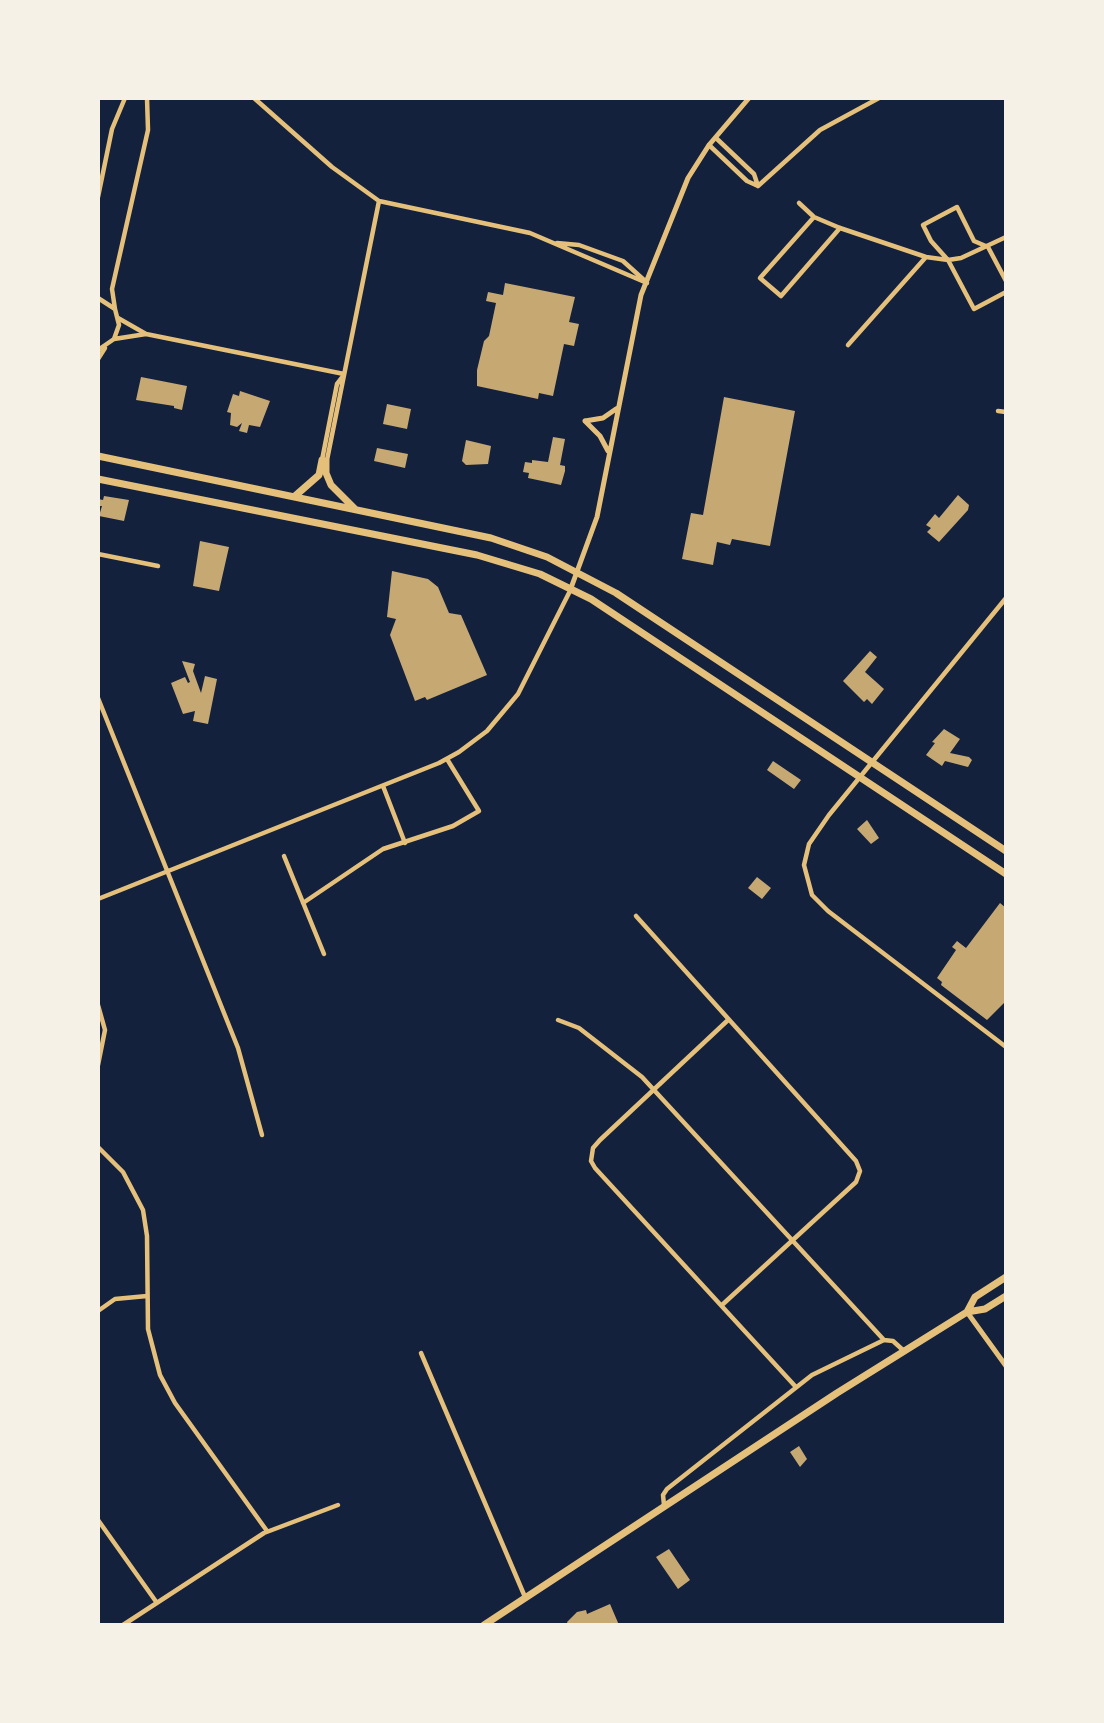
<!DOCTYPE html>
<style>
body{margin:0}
#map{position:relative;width:1104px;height:1723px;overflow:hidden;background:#14213d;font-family:Commissioner,sans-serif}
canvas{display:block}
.frame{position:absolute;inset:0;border:100px solid #f6f1e7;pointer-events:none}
</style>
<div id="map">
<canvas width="1104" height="1723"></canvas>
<div class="frame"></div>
</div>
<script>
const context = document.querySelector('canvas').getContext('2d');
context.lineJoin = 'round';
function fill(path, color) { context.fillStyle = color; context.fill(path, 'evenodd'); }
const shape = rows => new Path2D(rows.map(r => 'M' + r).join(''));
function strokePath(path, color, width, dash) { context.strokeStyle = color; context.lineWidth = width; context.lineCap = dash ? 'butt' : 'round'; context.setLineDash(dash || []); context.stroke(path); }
const building = shape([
 [505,283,575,297,569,322,579,324,574,346,564,344,553,396,539,393,538,399,477,386,477,370,484,341,489,336,496,303,486,301,488,292,503,295],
 [141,377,187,386,182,410,174,408,174,406,136,400],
 [240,391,270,401,260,427,249,425,247,433,239,431,242,423,237,427,230,425,231,413,227,412,233,394,239,396],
 [724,397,795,411,770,546,732,539,730,545,717,542,713,565,682,559,691,513,703,515],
 [387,404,411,409,407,429,383,424],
 [553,437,565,439,560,465,565,466,565,471,561,485,528,478,529,473,523,472,525,462,532,463,532,460,548,462],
 [466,440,491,446,488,464,466,465,462,461],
 [377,448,408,454,405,468,374,461],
 [958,495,969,505,968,510,939,542,927,532,931,528,926,525,935,514,939,518],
 [104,496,129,500,124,521,99,516,102,506,98,506,98,499,103,500],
 [200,541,229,547,219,591,193,586],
 [392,571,428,579,438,587,449,613,461,615,487,675,427,700,425,697,415,701,390,635,396,619,387,617],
 [870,651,877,657,865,672,884,689,872,704,867,699,864,702,843,681],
 [182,661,195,664,193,671,201,693,205,676,217,679,208,724,193,721,195,711,183,714,171,683,185,677,188,683,190,682],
 [944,729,960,739,950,753,969,757,972,760,968,767,945,761,942,766,926,755,935,743,932,742],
 [773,761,801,780,794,789,767,770],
 [867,820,879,838,871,844,857,829],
 [757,877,771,888,762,899,748,888],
 [1000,903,1006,908,1006,1001,987,1020,941,985,942,982,937,978,956,950,952,947,957,941,966,948],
 [799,1446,807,1459,800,1467,790,1452],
 [669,1549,690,1580,678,1589,656,1557],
 [610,1604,619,1625,568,1625,567,1622,577,1612,586,1610,587,1614]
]);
const minor = shape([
 [254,98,332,167,379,201,530,233,647,283],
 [716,138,754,174,758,186],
 [709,145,747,181,758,186],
 [758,186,820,130,879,98],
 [98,197,112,129,125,98],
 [799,203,814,217,840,228,926,257,948,260,961,258,1006,237],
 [814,217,760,278,781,296,840,228],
 [557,243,579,245,623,261,644,280],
 [1006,281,988,247,974,241,957,207,923,225,931,241,948,260,974,309,1006,292],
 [98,298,115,309,119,325,114,339,98,350],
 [115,309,112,289,148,130,147,98],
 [118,318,146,334,344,374],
 [114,339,146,334],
 [848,345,926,257],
 [98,359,105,348],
 [998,411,1006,412],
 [322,460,337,384,344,375],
 [327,460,379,201],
 [98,554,158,566],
 [1006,598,829,815,809,844,804,865,812,895,828,911,1006,1047],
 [98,698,238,1048,262,1135],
 [383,786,405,843],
 [284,856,324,954],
 [98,899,439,763,459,752,487,731,518,694,571,589],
 [303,903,383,849,453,826,479,811,447,759],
 [636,916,856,1161,860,1171,856,1182,722,1305],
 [98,1005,105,1030,98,1065],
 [558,1020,579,1028,642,1077,884,1340],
 [727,1021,600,1140,593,1148,591,1161,595,1168,795,1386],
 [98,1147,123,1172,143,1210,147,1236,148,1329,160,1375,175,1403,267,1531],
 [98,1311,115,1299,147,1296],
 [421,1353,525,1597],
 [664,1505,663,1495,667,1489,812,1375,884,1340,893,1341,904,1351],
 [98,1520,157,1603],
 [123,1625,264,1533,338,1505]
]);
const tertiary = shape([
 [585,421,600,436,608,451],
 [585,421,603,418,616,409],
 [571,588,597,517,641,295,688,178,709,145,749,98],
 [967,1312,1006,1366]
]);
const primary = shape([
 [98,456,491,538,547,557,616,593,1006,851],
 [326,461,326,473,331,485,355,509],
 [98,479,477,555,540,574,591,599,1006,874],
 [295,496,319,475,322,460],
 [967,1312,975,1297,1006,1277],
 [484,1625,837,1393,967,1312,985,1309,1006,1296]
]);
fill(building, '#c6a872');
strokePath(minor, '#e5c07b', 4.5);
strokePath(tertiary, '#e5c07b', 5);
strokePath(primary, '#e5c07b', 7);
</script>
